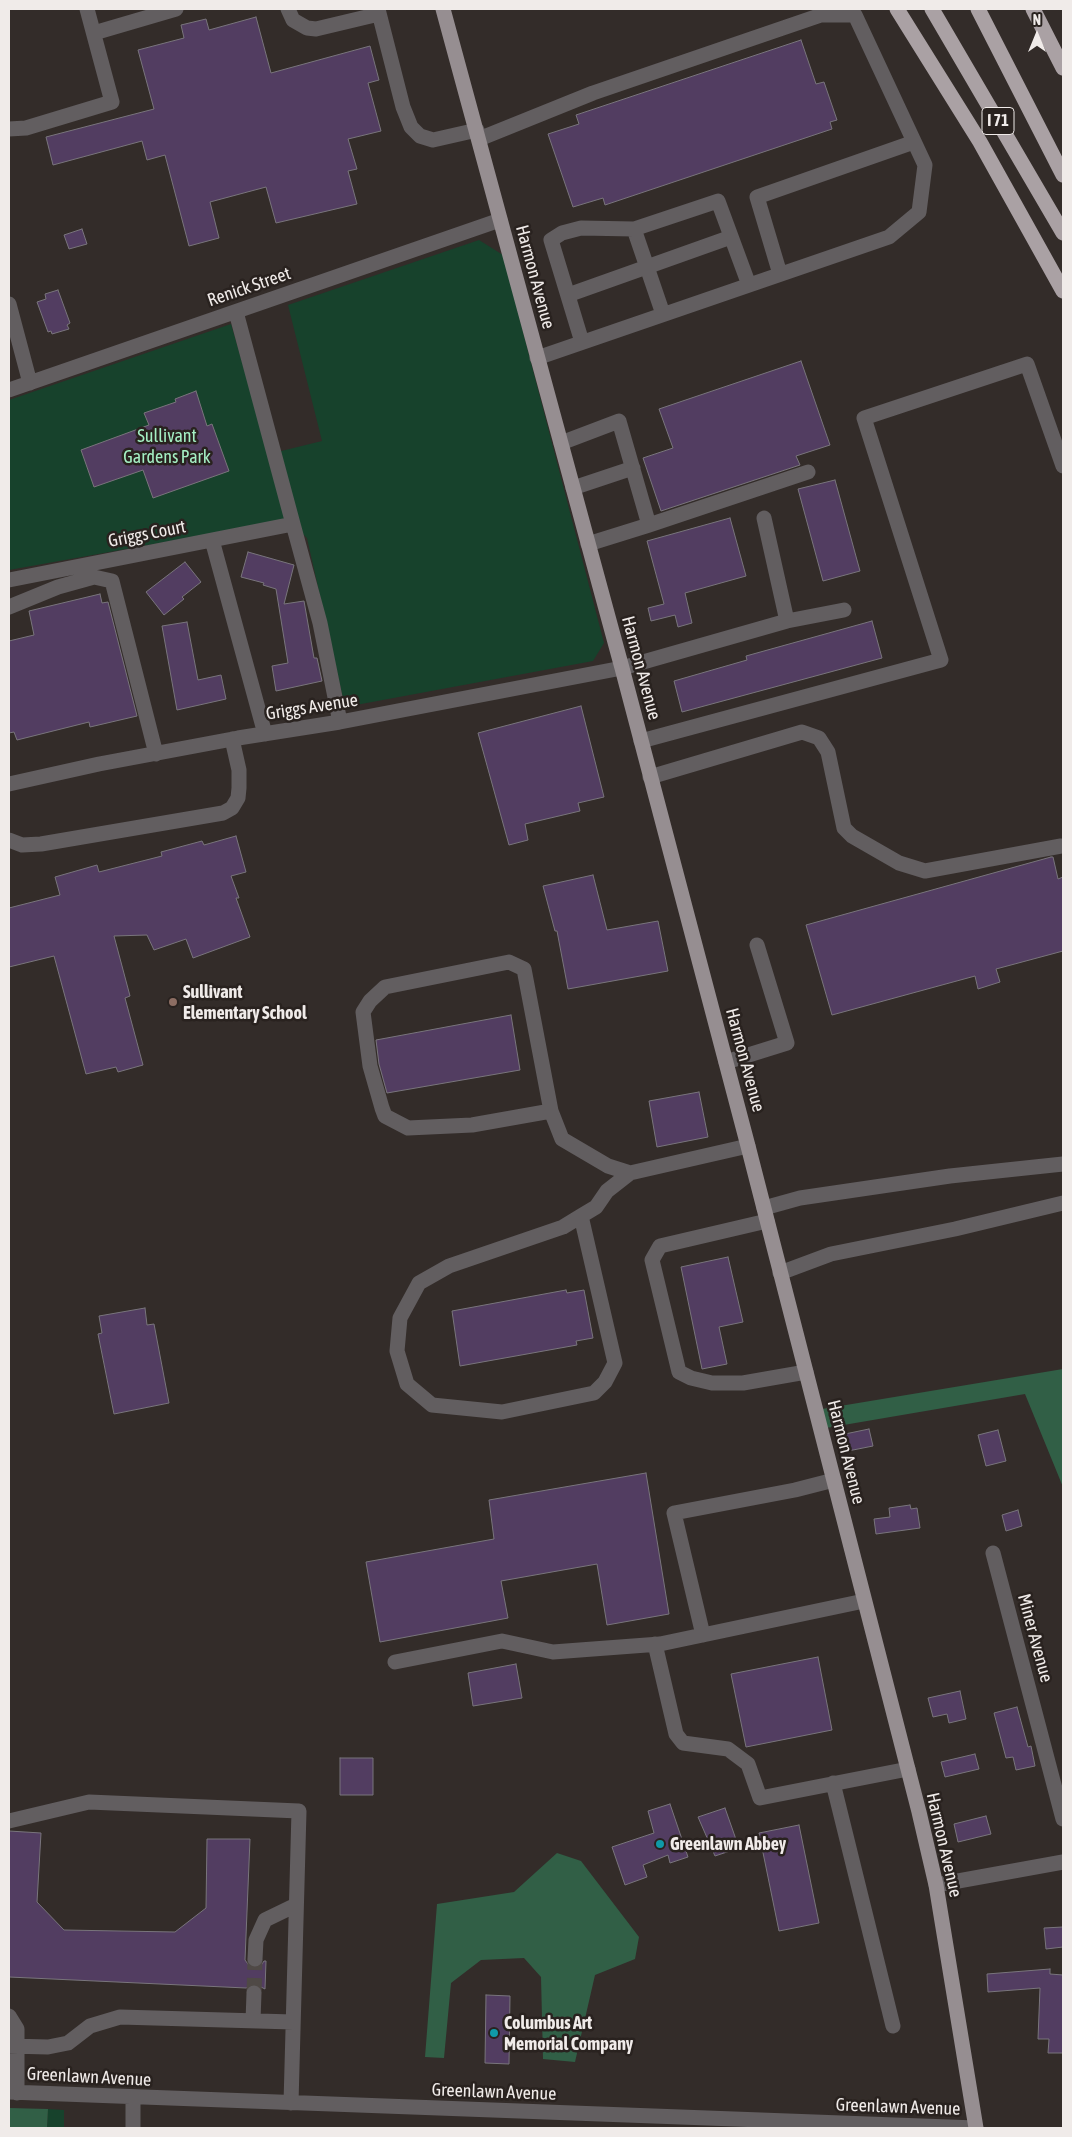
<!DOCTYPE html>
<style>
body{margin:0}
#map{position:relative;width:1072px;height:2137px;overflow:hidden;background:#332c29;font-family:"Asap Condensed",sans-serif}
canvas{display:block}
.frame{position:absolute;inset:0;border:10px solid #f0ebe9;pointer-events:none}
.north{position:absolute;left:1012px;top:10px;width:50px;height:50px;-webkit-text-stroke:4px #29221f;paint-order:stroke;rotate:0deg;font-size:14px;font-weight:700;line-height:20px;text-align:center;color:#f0ebe9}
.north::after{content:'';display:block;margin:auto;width:18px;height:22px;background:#f0ebe9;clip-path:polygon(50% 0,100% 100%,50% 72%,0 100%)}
</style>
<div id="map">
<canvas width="1072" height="2137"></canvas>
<div class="frame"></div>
<div class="north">N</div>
</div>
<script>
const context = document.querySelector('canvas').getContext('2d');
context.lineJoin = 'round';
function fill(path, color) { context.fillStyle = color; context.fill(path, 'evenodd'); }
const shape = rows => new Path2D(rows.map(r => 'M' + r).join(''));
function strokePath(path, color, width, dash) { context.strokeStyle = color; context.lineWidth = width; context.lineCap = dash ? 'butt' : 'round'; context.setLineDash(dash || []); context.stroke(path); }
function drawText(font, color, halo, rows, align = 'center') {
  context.font = font + ' "Asap Condensed",sans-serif'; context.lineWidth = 5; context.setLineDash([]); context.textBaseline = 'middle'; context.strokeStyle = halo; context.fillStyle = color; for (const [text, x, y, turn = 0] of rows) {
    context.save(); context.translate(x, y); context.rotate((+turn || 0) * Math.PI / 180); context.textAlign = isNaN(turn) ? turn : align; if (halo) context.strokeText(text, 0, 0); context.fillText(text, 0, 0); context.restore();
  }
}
const green = shape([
 [479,240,503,255,604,643,593,661,345,707,307,538,288,520,9,570,9,400,231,324,269,454,322,441,288,305],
 [48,2109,64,2110,64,2128,47,2128]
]);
const forest = shape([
 [1063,1369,1063,1487,1025,1394,826,1428,822,1409],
 [557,1853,581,1861,639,1937,635,1959,595,1975,575,2062,543,2059,541,1977,524,1958,481,1960,451,1983,444,2058,425,2057,437,1904,514,1892],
 [9,2108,48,2109,47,2128,9,2128]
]);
const building = shape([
 [256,17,271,73,370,46,379,80,368,83,381,131,348,139,357,169,348,171,357,204,276,223,266,187,210,202,219,238,189,246,165,155,147,160,142,141,53,165,46,137,154,109,138,50,184,38,181,25,206,19,209,30,256,17],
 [801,40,816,84,824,82,837,120,830,122,832,129,605,205,603,198,573,207,548,134,579,124,576,115,801,40],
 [82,229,87,244,69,249,64,235,82,229],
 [58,290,70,323,67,325,69,329,52,334,51,331,48,332,37,302,46,299,45,294,58,290],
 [801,361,830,445,796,456,800,465,661,511,643,458,673,448,659,409,801,361],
 [196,391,207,426,212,424,229,471,153,498,143,470,94,487,81,450,149,425,144,413,176,402,175,399,196,391],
 [835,480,860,571,823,581,798,489,835,480],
 [730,518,746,576,685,593,692,623,678,627,675,615,651,621,648,608,664,604,647,541,730,518],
 [248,552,294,565,284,604,304,601,314,658,317,658,322,681,276,691,272,666,288,663,276,589,263,585,264,583,241,577,248,552],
 [185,562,201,582,182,597,184,599,164,615,146,592,185,562],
 [100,594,102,603,108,602,137,716,90,727,89,722,17,740,14,732,9,733,9,641,34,635,29,611,100,594],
 [872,621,882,658,682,712,674,681,747,660,746,656,872,621],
 [187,622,198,680,221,675,226,699,177,710,162,626,187,622],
 [581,706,604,797,578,803,580,811,525,824,528,840,509,845,478,733,581,706],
 [236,836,246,872,231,876,239,898,236,898,250,937,193,958,186,939,154,950,147,935,114,936,130,996,125,998,143,1065,118,1072,116,1067,86,1074,54,956,9,967,9,908,60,895,55,877,97,865,99,872,162,856,161,852,202,841,204,845,236,836],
 [1051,857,1053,857,1058,879,1063,877,1063,951,996,969,1000,982,978,989,975,976,832,1015,806,925,1051,857],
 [593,875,607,930,658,921,668,971,568,989,557,931,555,931,543,886,593,875],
 [511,1015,520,1070,387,1093,379,1064,376,1040,511,1015],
 [699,1092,708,1137,657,1147,649,1101,699,1092],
 [728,1257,743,1322,719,1327,727,1364,702,1369,681,1267,728,1257],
 [566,1290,567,1293,584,1290,593,1338,576,1341,577,1345,460,1366,452,1311,566,1290],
 [145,1308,147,1325,154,1324,169,1403,114,1414,98,1334,102,1333,99,1316,145,1308],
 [869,1429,873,1446,848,1451,845,1434,869,1429],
 [998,1430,1006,1461,986,1466,978,1435,998,1430],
 [646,1473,669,1614,607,1625,597,1564,501,1581,508,1618,380,1642,366,1562,494,1539,489,1500,646,1473],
 [910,1505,911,1509,917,1508,920,1528,876,1534,874,1519,890,1517,889,1508,910,1505],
 [1018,1510,1022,1526,1006,1531,1002,1515,1018,1510],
 [818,1657,832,1730,746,1747,731,1674,818,1657],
 [516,1664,522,1698,473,1706,468,1673,516,1664],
 [960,1691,966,1719,949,1723,947,1714,933,1717,928,1698,960,1691],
 [1017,1707,1028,1747,1031,1746,1035,1766,1016,1770,1013,1757,1006,1758,994,1713,1017,1707],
 [975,1754,979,1769,945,1777,941,1762,975,1754],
 [340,1758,373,1758,373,1795,340,1795,340,1758],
 [670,1804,688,1857,670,1863,668,1855,643,1865,647,1877,625,1885,612,1847,654,1833,648,1811,670,1804],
 [725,1808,739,1848,715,1856,698,1817,725,1808],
 [986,1816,991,1834,958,1842,954,1824,986,1816],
 [799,1825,819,1923,779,1931,759,1833,799,1825],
 [9,1831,41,1833,37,1902,64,1930,175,1932,206,1908,207,1839,250,1839,245,1960,250,1967,254,1968,260,1967,264,1961,266,1961,265,1989,255,1984,246,1988,9,1977,9,1831],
 [1063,1927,1063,1947,1046,1949,1044,1928,1063,1927],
 [1050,1969,1050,1974,1063,1975,1063,2053,1048,2053,1049,2039,1038,2039,1040,1988,988,1992,987,1974,1050,1969],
 [486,1995,510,1996,509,2064,485,2063,486,1995]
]);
const minorTunnel = shape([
 [254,1993,255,1959]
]);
const minor = shape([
 [288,9,293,20,307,28,316,29,379,14],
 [378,9,403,107,411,127,420,136,433,140,477,130],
 [94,33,176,9],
 [9,129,26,128,112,102,87,9],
 [479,139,593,93,821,15,855,15,925,165,919,212,889,237,537,358],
 [634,229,663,314],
 [780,274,757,197,914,142],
 [568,295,731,237],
 [9,304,30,383],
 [236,312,293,524],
 [582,342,551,240,562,233,581,228,634,229,718,201,749,285],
 [9,390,500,220],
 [561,443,619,421,649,525],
 [573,488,633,468],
 [764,518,787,621],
 [212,540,265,734],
 [588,544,649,525,808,472],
 [9,580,293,524,320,623,340,722],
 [9,607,58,587,94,577,112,581,156,754],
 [641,741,941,660,864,418,1027,364,1063,466],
 [650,777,802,732,819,738,828,752,844,828,852,836,899,863,925,871,1061,846],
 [9,784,99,764,238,738,340,722,622,668,787,621,844,610],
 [9,840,22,845,41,844,223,813,232,808,238,798,239,788,239,770,232,739],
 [726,1062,787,1043,757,945],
 [551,1111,472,1125,408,1128,385,1116,382,1108,370,1066,363,1012,370,1001,385,987,509,962,524,969,551,1111,562,1139,608,1166,630,1173],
 [764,1208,800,1198,950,1176,1063,1164],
 [581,1216,615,1363,605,1382,594,1393,502,1412,432,1405,407,1384,397,1351,400,1318,419,1283,449,1266,563,1227,581,1216,596,1207,607,1191,630,1173,748,1146],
 [767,1221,660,1246,652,1260,679,1372,691,1378,712,1383,743,1383,806,1372],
 [780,1273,831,1254,955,1229,1063,1203],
 [993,1553,1063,1819],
 [703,1635,674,1513,795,1490,834,1480],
 [655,1644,676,1734,683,1743,728,1749,748,1764,760,1798,908,1769],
 [395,1662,502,1641,553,1652,660,1644,864,1601],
 [833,1783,893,2026],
 [9,1821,89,1802,299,1811,291,2103],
 [936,1885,1063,1862],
 [255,1959,256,1940,265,1920,296,1905],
 [9,2016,17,2029,17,2093],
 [253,2021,254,1993],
 [9,2046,48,2047,68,2043,90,2026,120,2017,293,2022],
 [9,2092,976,2128],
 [133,2128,133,2098]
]);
const major = shape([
 [443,9,622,668,748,1146,919,1812,936,1885,976,2128]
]);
const highway = shape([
 [897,9,980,142,1063,291],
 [932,9,1063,233],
 [978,9,1063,175],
 [1033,9,1063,68]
]);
const markers = [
 [173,1002,5,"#8d6e63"],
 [660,1844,5,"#0f9aa8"],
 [494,2033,5,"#0f9aa8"]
];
const shields = [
 [998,121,32]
];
const shieldNames = [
 ["I 71",998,121]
];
const streetNames = [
 ["Harmon Avenue",535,277,75],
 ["Renick Street",249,287,-19],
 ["Griggs Court",147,534,-11],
 ["Harmon Avenue",641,668,75],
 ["Griggs Avenue",312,707,-9],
 ["Harmon Avenue",745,1060,75],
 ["Harmon Avenue",846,1452,76],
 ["Miner Avenue",1035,1638,75],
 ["Harmon Avenue",944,1845,77],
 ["Greenlawn Avenue",89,2077,3],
 ["Greenlawn Avenue",494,2092,2],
 ["Greenlawn Avenue",898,2107,2]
];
const parkNames = [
 ["Sullivant",167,436],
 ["Gardens Park",167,457]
];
const poiNames = [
 ["Sullivant",183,992],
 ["Elementary School",183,1013],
 ["Greenlawn Abbey",670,1844],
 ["Columbus Art",504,2023],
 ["Memorial Company",504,2044]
];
fill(green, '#17422c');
fill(forest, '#315f46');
fill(building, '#523d61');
strokePath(building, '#79757c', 1);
strokePath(minorTunnel, '#4f4946', 15, [15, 8]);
strokePath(minor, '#625e60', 15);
strokePath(major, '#968e91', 15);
strokePath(highway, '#aaa1a4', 15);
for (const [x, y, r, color] of markers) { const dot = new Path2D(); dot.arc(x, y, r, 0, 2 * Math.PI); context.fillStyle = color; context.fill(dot); strokePath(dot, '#29221f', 2); }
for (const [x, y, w] of shields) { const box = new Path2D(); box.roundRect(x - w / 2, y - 13.5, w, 27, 4); context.fillStyle = '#29221f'; context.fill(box); strokePath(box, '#f0ebe9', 1); }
drawText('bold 16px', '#f0ebe9', null, shieldNames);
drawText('18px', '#f0ebe9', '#29221f', streetNames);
drawText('18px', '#a5f0c4', '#29221f', parkNames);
drawText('bold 18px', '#f0ebe9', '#29221f', poiNames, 'left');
</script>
